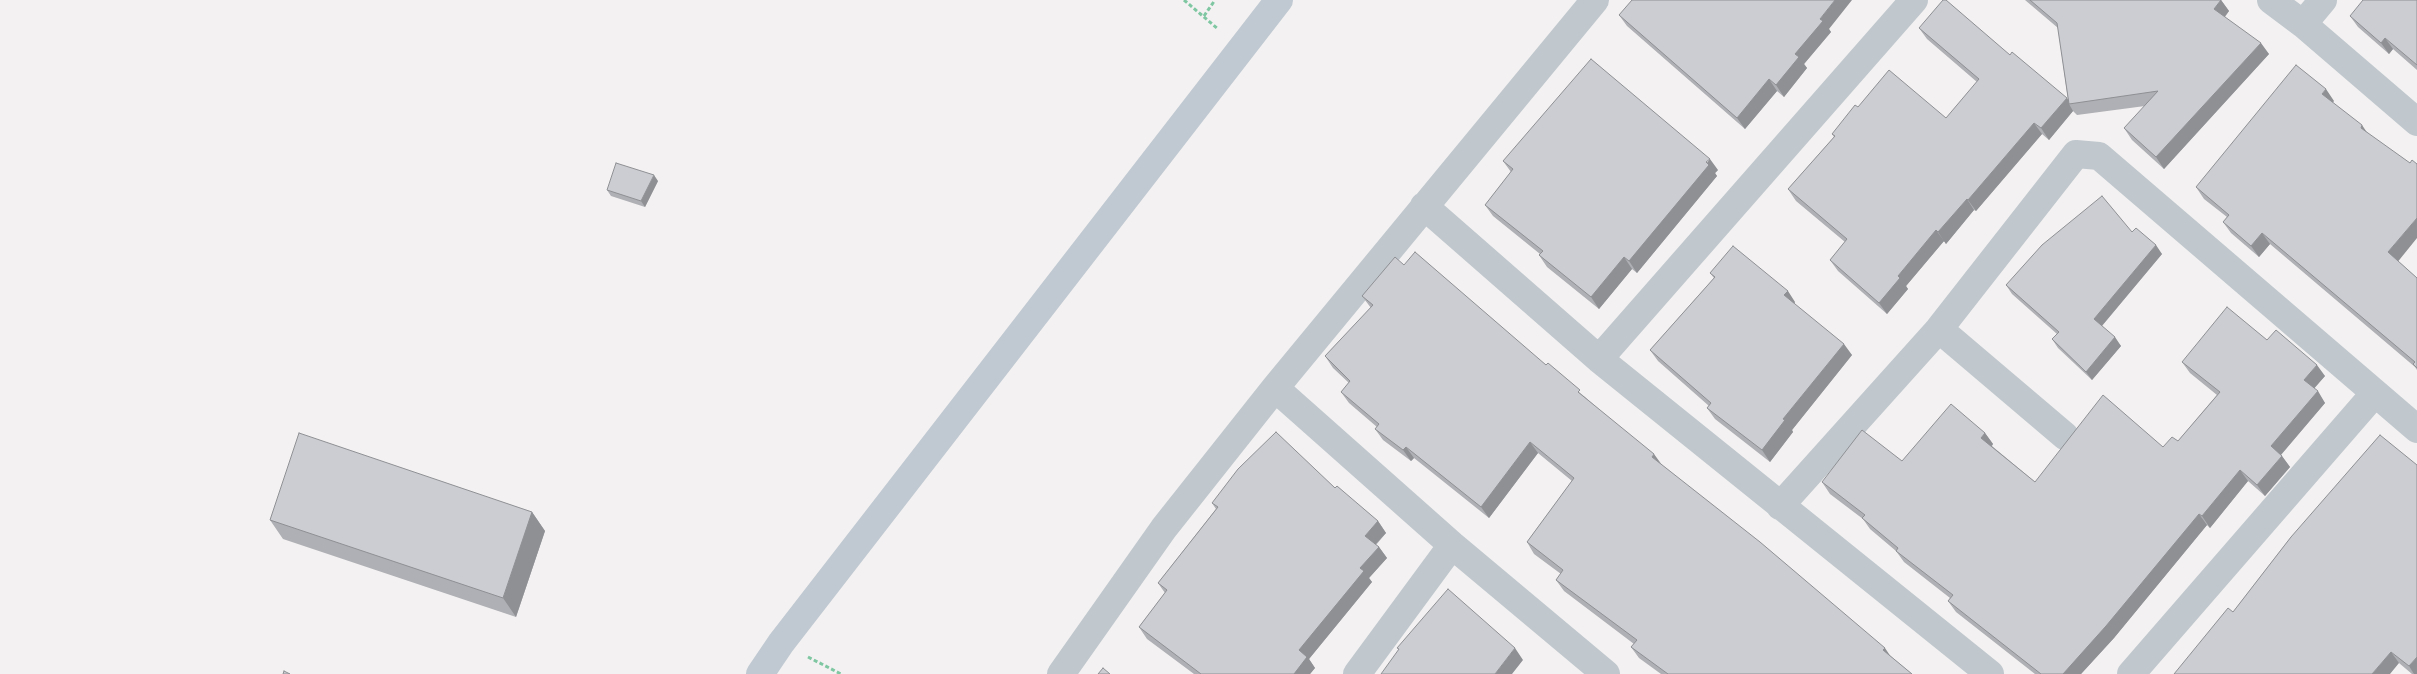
<!DOCTYPE html>
<style>
body{margin:0}
canvas{display:block;background:#f3f1f1}
</style>
<canvas width="2417" height="674"></canvas>
<script>
const context = document.querySelector('canvas').getContext('2d');
context.lineJoin = 'round';
const shape = rows => new Path2D(rows.map(r => 'M' + r).join(''));
function strokePath(path, color, width, dash) { context.strokeStyle = color; context.lineWidth = width; context.lineCap = dash ? 'butt' : 'round'; context.setLineDash(dash || []); context.stroke(path); }
function fill(path, color) { context.fillStyle = color; context.fill(path, 'evenodd'); }
const path = shape([
 [1184,0,1218,29],
 [1204,16,1215,0],
 [808,657,841,674]
]);
const street = shape([
 [2271,0,2303,24,2417,122],
 [2303,24,2323,0],
 [1424,206,1599,359,1990,674],
 [1939,329,2065,436],
 [1599,359,1914,0],
 [1275,388,1452,545,1606,674],
 [1780,506,1939,329,2076,154,2099,156,2417,429],
 [1061,674,1164,528,1275,388,1595,0],
 [1357,674,1452,545],
 [2131,674,2375,393]
]);
const secondary = shape([
 [760,674,781,643,1279,0]
]);
const wall = shape([
 [2025,0,2221,0,2229,11,2225,17,2269,54,2164,169,2132,140,2124,128,2145,106,2077,115,2073,111,2049,140,2042,134,1976,211,1974,210,1946,244,1944,241,1906,286,1908,289,1887,314,1838,271,1830,260,1845,242,1796,201,1788,189,1834,137,1832,134,1946,118,1977,82,1927,39,1919,28,2010,55,2068,100,2058,28],
 [2417,0,2417,70,2393,49,2389,54,2358,27,2350,16],
 [1619,15,1829,29,1831,32,1804,64,1807,68,1784,97,1777,91,1745,129,1627,26],
 [2334,101,2333,102,2398,261,2417,278,2417,370,2415,367,2270,244,2259,257,2231,233,2223,222,2227,217,2204,199,2196,187],
 [1503,161,1718,170,1715,173,1717,176,1637,273,1632,269,1599,309,1547,267,1539,255,1540,254,1493,216,1485,205,1511,172],
 [658,181,645,207,611,196,607,190],
 [2132,232,2162,254,2102,326,2121,346,2092,380,2058,348,2052,339,2057,334,2012,294,2006,285],
 [1404,265,1546,365,1585,397,1662,465,1912,674,1661,674,1639,658,1631,647,1634,644,1564,591,1556,580,1561,574,1534,554,1527,542,1572,481,1538,453,1489,518,1414,458,1411,461,1383,440,1375,429,1377,427,1349,403,1341,392,1349,383,1333,368,1325,356,1371,308,1362,296],
 [1710,273,1795,302,1794,304,1852,355,1792,430,1793,432,1770,462,1715,419,1707,408,1709,406,1658,361,1650,350,1714,278],
 [2267,340,2325,376,2314,388,2325,403,2281,455,2290,467,2265,496,2248,481,2210,528,2207,525,2114,638,2081,674,2035,674,1956,612,1948,601,1950,598,1904,562,1896,551,1870,529,1863,519,1830,494,1822,482,1902,461,1985,433,1993,444,1992,446,2035,482,2163,447,2178,441,2217,395,2190,373,2182,362],
 [1335,488,1378,521,1386,533,1376,545,1379,547,1387,558,1369,578,1372,582,1309,659,1315,668,1310,674,1194,674,1147,639,1139,627,1165,593,1158,583,1216,509,1212,503],
 [532,512,545,531,516,617,283,539,270,520],
 [2291,537,2417,674,2412,674,2399,663,2233,612]
]);
const shadedWall = shape([
 [1835,0,1852,0,1829,29,1831,32,1804,64,1807,68,1784,97,1776,85,1795,54,1820,19],
 [2221,0,2229,11,2222,20,2214,9],
 [2385,38,2393,49,2389,54,2381,43],
 [2261,43,2269,54,2164,169,2156,157],
 [1769,79,1777,91,1745,129,1737,118],
 [2326,89,2334,101,2330,106,2322,94],
 [2067,98,2071,104,2069,104,2073,111,2049,140,2041,128],
 [2034,123,2042,134,1976,211,1968,200],
 [2362,125,2370,137,2361,128],
 [1710,159,1718,170,1715,173,1717,176,1637,273,1629,261],
 [654,175,658,181,645,207,641,201],
 [1967,199,1974,210,1946,244,1938,232],
 [2417,218,2417,238,2396,264,2388,252],
 [1936,230,1944,241,1906,286,1908,289,1887,314,1879,303,1898,276],
 [2262,233,2270,244,2259,257,2251,246],
 [2156,245,2162,254,2100,328,2094,319],
 [1624,257,1632,269,1599,309,1591,297],
 [1788,291,1795,302,1792,307,1784,295],
 [2115,337,2121,346,2092,380,2086,372],
 [1844,344,1852,355,1792,430,1793,432,1770,462,1762,450,1783,419],
 [2317,365,2325,376,2312,391,2304,380],
 [2318,391,2325,403,2279,457,2271,446],
 [1985,433,1993,444,1989,449,1981,438],
 [1530,442,1538,453,1489,518,1481,507],
 [1406,447,1414,458,1411,461,1403,450],
 [1654,454,1662,465,1652,457],
 [2282,456,2290,467,2265,496,2257,485],
 [2240,470,2248,481,2210,528,2202,516],
 [532,512,545,531,516,617,503,598],
 [2199,514,2207,525,2114,638,2081,674,2063,674],
 [1378,521,1386,533,1373,547,1365,536],
 [1379,547,1387,558,1369,578,1372,582,1309,659,1315,668,1310,674,1294,674,1299,650,1360,568],
 [1515,648,1523,660,1512,674,1495,674],
 [1885,648,1893,660,1883,650],
 [2391,652,2399,663,2390,674,2372,674],
 [2417,657,2417,674,2414,674,2409,666]
]);
const building = shape([
 [1632,0,1835,0,1820,19,1823,21,1795,54,1799,57,1776,85,1769,79,1737,118,1619,15,1632,0],
 [1943,0,1946,0,2010,55,2012,52,2067,98,2041,128,2034,123,1968,200,1967,199,1938,232,1936,230,1898,276,1900,278,1879,303,1830,260,1847,239,1788,189,1835,136,1832,134,1855,105,1858,107,1889,70,1946,118,1979,79,1919,28,1943,0],
 [2030,0,2221,0,2214,9,2261,43,2156,157,2124,128,2158,91,2069,104,2057,23,2030,0],
 [2363,0,2417,0,2417,65,2385,38,2381,43,2350,16,2363,0],
 [1591,59,1710,159,1706,162,1709,165,1629,261,1624,257,1591,297,1539,255,1543,251,1485,205,1513,169,1503,161,1591,59],
 [2296,65,2326,89,2322,94,2362,125,2361,128,2410,163,2412,160,2417,164,2417,218,2388,252,2417,278,2417,368,2413,364,2415,362,2262,233,2251,246,2223,222,2229,215,2196,187,2296,65],
 [616,163,654,175,641,201,607,190,616,163],
 [2102,196,2132,232,2136,228,2156,245,2094,319,2115,337,2086,372,2052,339,2059,332,2006,285,2042,245,2102,196],
 [1733,246,1788,291,1784,295,1844,344,1783,419,1785,420,1762,450,1707,408,1711,403,1650,350,1715,277,1710,273,1733,246],
 [1415,252,1546,365,1548,363,1580,390,1578,392,1654,454,1652,457,1760,542,1885,648,1883,650,1912,674,1668,674,1631,647,1637,640,1556,580,1563,570,1527,542,1574,478,1530,442,1481,507,1406,447,1403,450,1375,429,1379,424,1341,392,1350,381,1325,356,1373,305,1362,296,1395,257,1404,265,1415,252],
 [2227,307,2267,340,2276,330,2317,365,2304,380,2318,391,2271,446,2282,456,2257,485,2240,470,2202,516,2199,514,2106,626,2063,674,2041,674,1948,601,1953,595,1896,551,1898,548,1862,518,1865,515,1822,482,1862,430,1902,461,1951,404,1985,433,1981,438,2035,482,2103,395,2163,447,2172,437,2178,441,2220,392,2182,362,2227,307],
 [1276,432,1335,488,1337,486,1378,521,1365,536,1379,547,1360,568,1364,571,1299,650,1307,657,1294,674,1201,674,1139,627,1167,590,1158,583,1218,507,1212,503,1238,469,1276,432],
 [299,433,532,512,503,598,270,520,299,433],
 [2380,435,2417,465,2417,657,2409,666,2391,652,2372,674,2174,674,2228,608,2233,612,2291,537,2380,435],
 [1448,589,1515,648,1495,674,1381,674,1399,649,1397,648,1448,589],
 [1103,668,1110,674,1098,674,1103,668],
 [284,671,290,674,283,674,284,671]
]);
strokePath(path, '#7fc7a3', 3, [4, 2.5]);
strokePath(street, '#c0c8ce', 28);
strokePath(secondary, '#c0c9d2', 28);
fill(wall, '#afb0b5');
fill(shadedWall, '#8e9094');
fill(building, '#cbcdd3');
strokePath(building, '#8e9094', 1);
</script>
